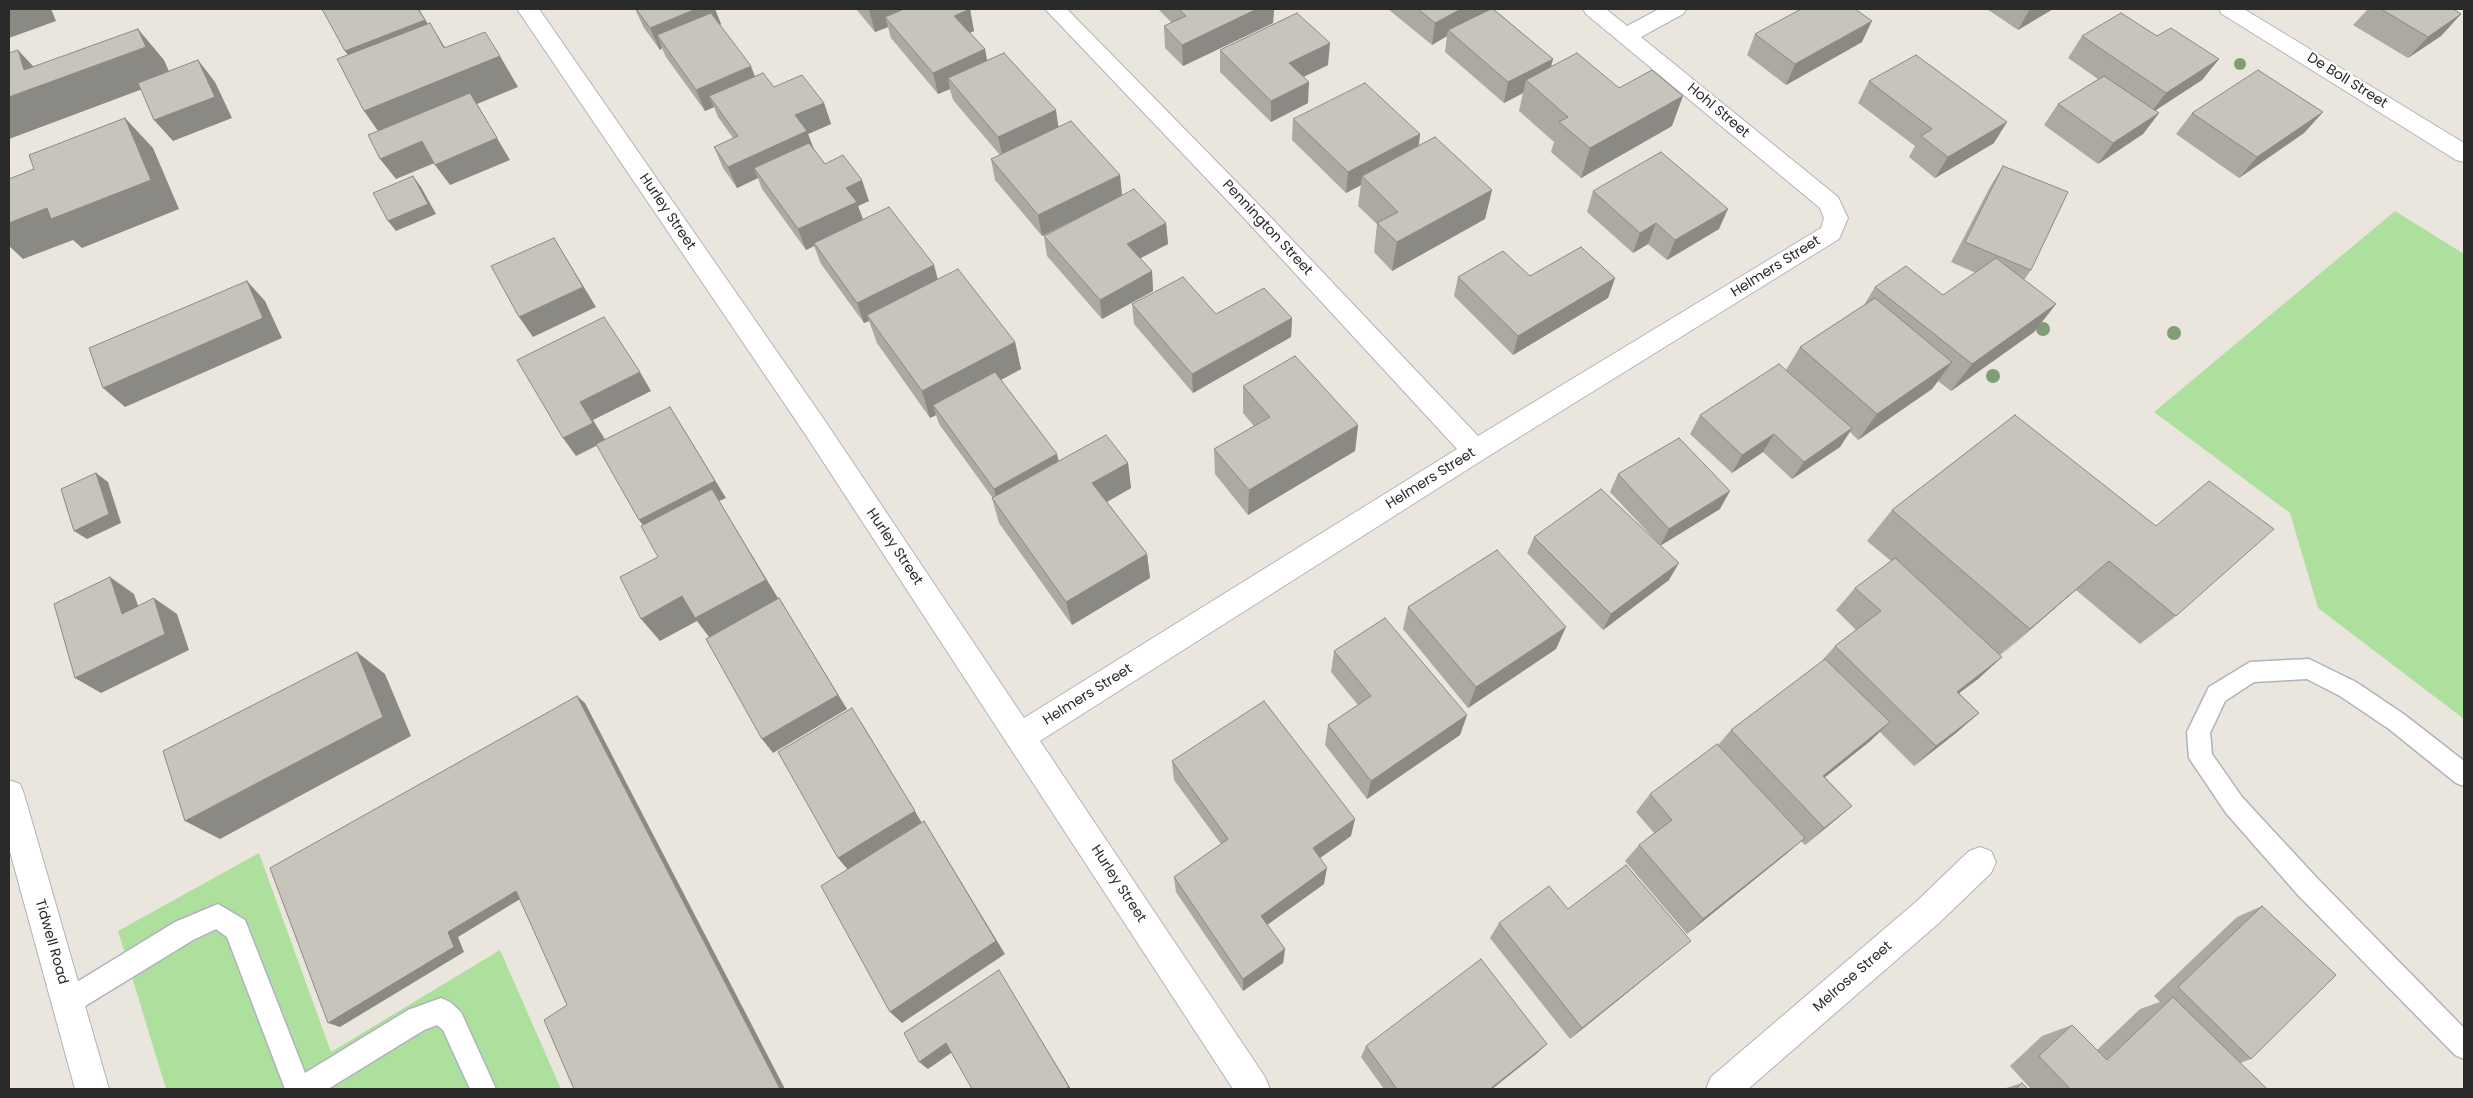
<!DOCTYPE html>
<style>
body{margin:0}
#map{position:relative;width:2473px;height:1098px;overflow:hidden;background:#ebe6dd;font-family:Poppins,sans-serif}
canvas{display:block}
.frame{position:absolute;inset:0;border:10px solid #2a2a2a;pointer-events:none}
</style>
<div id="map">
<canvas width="2473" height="1098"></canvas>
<div class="frame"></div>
</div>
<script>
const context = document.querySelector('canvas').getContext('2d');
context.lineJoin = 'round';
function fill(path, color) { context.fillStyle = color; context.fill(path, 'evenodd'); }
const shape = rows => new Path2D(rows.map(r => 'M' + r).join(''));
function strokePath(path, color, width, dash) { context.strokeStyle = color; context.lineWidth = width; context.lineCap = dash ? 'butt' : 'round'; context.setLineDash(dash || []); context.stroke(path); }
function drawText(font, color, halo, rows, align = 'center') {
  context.font = font + ' Poppins,sans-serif'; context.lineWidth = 4.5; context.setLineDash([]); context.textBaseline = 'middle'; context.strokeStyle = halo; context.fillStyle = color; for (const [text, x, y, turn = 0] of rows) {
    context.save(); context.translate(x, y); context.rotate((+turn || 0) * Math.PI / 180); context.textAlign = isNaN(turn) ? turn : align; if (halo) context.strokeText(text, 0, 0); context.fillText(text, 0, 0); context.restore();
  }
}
const green = shape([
 [2395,211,2464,254,2464,719,2318,608,2290,513,2154,412],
 [259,853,331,1052,500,950,561,1089,166,1089,118,931]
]);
const lane = shape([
 [2309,659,2356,682,2405,715,2464,761,2464,786,2456,783,2389,729,2340,696,2307,679,2254,682,2225,701,2210,733,2212,754,2242,797,2316,877,2464,1028,2464,1059,2455,1055,2298,895,2226,813,2189,758,2187,732,2209,687,2250,662,2309,659],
 [218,904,245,920,305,1073,408,1010,441,998,450,1002,461,1012,496,1089,470,1089,443,1030,437,1025,424,1030,328,1089,285,1089,227,937,216,929,193,940,77,1011,68,1015,59,1011,55,1002,59,993,175,922,218,904]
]);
const street = shape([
 [517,9,539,9,823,418,1024,718,1457,449,1244,218,1045,9,1067,9,1260,206,1478,436,1821,228,1824,218,1820,208,1586,14,1583,9,1606,9,1627,26,1659,9,1686,9,1683,14,1641,37,1838,197,1848,218,1839,239,1484,459,1040,741,1265,1077,1270,1089,1233,1089,805,434,517,9],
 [2219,9,2244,9,2464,143,2464,162,2456,160,2222,14,2219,9],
 [1980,847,1991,851,1996,862,1991,873,1939,923,1748,1089,1706,1089,1711,1077,1917,901,1969,851,1980,847]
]);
const secondary = shape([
 [9,780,20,784,24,794,109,1089,75,1089,9,848,9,780]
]);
const trees = [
 [2240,64,6],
 [2043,329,7],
 [2174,333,7],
 [1993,376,7]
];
const wall = shape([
 [635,9,715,9,721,24,720,25,755,76,774,87,824,103,831,124,808,134,814,149,825,164,869,201,858,206,863,220,934,265,938,280,1015,342,1021,369,1001,380,1059,461,1128,463,1131,488,1107,502,1147,554,1150,578,1072,625,999,523,992,498,992,497,939,424,936,415,930,418,877,343,869,321,864,323,821,264,814,246,806,250,762,189,758,178,737,188,723,168,714,147,733,138,718,117,714,107,705,111,666,57,662,48,660,50,644,28],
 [856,9,970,9,974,31,970,33,985,49,987,61,1058,127,1120,175,1122,195,1166,223,1168,244,1140,258,1152,271,1153,291,1102,319,1047,256,1044,236,1091,211,1042,236,995,180,991,159,1000,155,953,100,950,89,938,94,891,38,888,27,875,32],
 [1158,9,1274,9,1273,23,1183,66,1165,48,1164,26,1172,23],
 [1388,9,1497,9,1495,10,1553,59,1551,67,1619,88,1672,126,1581,178,1551,152,1554,142,1519,111,1523,93,1504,103,1445,52,1447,36,1432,45],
 [1987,9,2053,9,2018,30],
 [2368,9,2453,9,2461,14,2441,36,2408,58,2353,25],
 [1755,34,1862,42,1786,85,1747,55],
 [2082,36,2157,36,2219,59,2202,80,2155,110,2159,113,2143,134,2098,164,2044,125,2058,104,2098,79,2068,58],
 [1220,50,1328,65,1304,77,1308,103,1271,122,1220,72],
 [1869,81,1994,143,1935,178,1909,157,1915,146,1858,103],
 [2323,112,2304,133,2239,178,2176,134,2192,113],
 [1293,119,1420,134,1419,146,1492,190,1485,219,1392,271,1374,252,1377,224,1358,206,1361,185,1346,193,1292,140],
 [2003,166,2031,270,2024,280,2056,304,2034,332,1951,391,1938,381,1932,389,1858,440,1850,432,1840,447,1792,479,1763,452,1732,473,1690,434,1700,415,1786,370,1800,347,1864,305,1875,287,1943,295,1976,273,1951,262,1990,187],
 [1593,191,1719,229,1667,260,1648,244,1633,253,1587,212],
 [1530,276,1615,278,1608,298,1513,355,1454,296,1458,277],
 [1132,304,1216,314,1292,318,1291,337,1193,393,1134,324],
 [1243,386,1358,425,1355,451,1248,515,1215,474,1214,449,1254,426,1243,413],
 [2015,415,2176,616,2140,644,2076,590,2000,655,2002,657,1978,679,1959,693,1979,713,1956,733,1914,766,1880,732,1869,742,1825,777,1852,806,1805,845,1801,841,1785,855,1687,934,1625,861,1639,845,1654,833,1636,812,1650,794,1718,745,1731,730,1819,664,1835,646,1856,630,1836,610,1855,588,1891,561,1867,541,1892,510],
 [1618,474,1720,509,1660,545,1669,580,1603,630,1527,553,1534,537,1658,543,1610,492],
 [1408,607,1556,649,1468,708,1403,629],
 [1334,651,1467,715,1460,735,1367,799,1325,745,1328,725,1358,705,1331,672],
 [1172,761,1351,836,1320,858,1324,884,1267,925,1285,949,1283,963,1243,991,1176,892,1174,877,1221,844,1174,780],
 [2262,906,2251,1059,2240,1063,2267,1089,2031,1089,2010,1066,2042,1036,2072,1025,2097,1050,2140,1009,2160,1002,2154,996,2237,917],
 [1568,909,1675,954,1570,1039,1490,938,1499,923],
 [1547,1044,1536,1054,1492,1089,1384,1089,1361,1057,1366,1046],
 [2022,1083,2028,1089,2003,1089]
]);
const shadedWall = shape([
 [9,9,51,9,56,21,9,38],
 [419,9,438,41,360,72,345,51],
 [696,9,715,9,721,24,665,47,657,35,662,48,660,50,650,28],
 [873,9,929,9,885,17,888,27,875,32,869,10],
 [970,9,974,31,959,37,954,16],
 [1257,9,1274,9,1273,23,1183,66,1182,45],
 [1461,9,1497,9,1452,33,1448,30,1447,36,1432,45,1435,23],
 [2030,9,2053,9,2018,30],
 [2461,14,2441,36,2408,58,2428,37],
 [1872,21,1862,42,1786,85,1795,64],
 [430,23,449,54,500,56,518,87,477,104,510,160,450,185,435,165,477,104,385,141,364,111,444,48],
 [138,29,164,60,172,78,9,139,9,97,24,70,18,50,47,81],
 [1330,43,1328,65,1288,84,1289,63],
 [985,49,989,71,948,78,950,89,938,94,933,73],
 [1553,59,1547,80,1526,80,1523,93,1504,103,1508,82],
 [2219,59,2202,80,2150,114,2166,93],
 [198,60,215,82,232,118,173,141,154,120],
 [751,66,759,88,709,96,714,107,705,111,696,90],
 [1309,82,1308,103,1271,122,1271,101],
 [1683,96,1672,126,1581,178,1590,148],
 [824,103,831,124,808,134,815,153,754,168,758,178,737,188,728,167,795,115],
 [1056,110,1059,131,1003,158,998,137],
 [2323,112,2304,133,2239,178,2257,157],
 [2159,113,2143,134,2098,164,2113,143],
 [125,118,153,148,179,209,82,248,73,240,23,259,9,246,9,223],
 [2007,122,1994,143,1935,178,1948,157],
 [1420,134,1417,155,1362,176,1361,185,1346,193,1348,172],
 [422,141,437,162,396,179,380,159],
 [1120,175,1122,196,1042,236,1038,215],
 [413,176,421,187,436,214,396,231,388,221],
 [862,180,869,201,858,206,864,222,814,243,814,246,806,250,798,229,846,188],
 [1492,190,1485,219,1392,271,1397,242],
 [1728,209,1719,229,1667,260,1675,240],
 [1166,223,1168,244,1129,264,1127,244],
 [1656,223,1648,244,1633,253,1640,233],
 [554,238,596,307,533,337,519,317],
 [934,265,939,285,867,315,869,321,864,323,857,303],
 [1152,271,1153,291,1102,319,1100,300],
 [1615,278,1608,298,1513,355,1518,336],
 [247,281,265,301,282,338,125,407,103,388],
 [2056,304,2034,332,1951,391,1972,364],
 [1292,318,1291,337,1193,393,1192,374],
 [1015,342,1021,369,939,413,933,405,936,415,930,418,922,391],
 [1952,362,1932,389,1858,440,1877,414],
 [640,372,651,391,593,420,606,441,576,456,563,438,580,402],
 [670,407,726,498,719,501,781,603,712,641,697,621,660,641,641,619,682,596,652,537,639,520],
 [1358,425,1355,451,1248,515,1249,490],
 [1852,428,1840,447,1792,479,1804,462],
 [1774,434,1763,452,1732,473,1742,455],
 [1057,454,1061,472,999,507,994,489],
 [1128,463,1131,488,1096,508,1092,483],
 [96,473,108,482,121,523,87,539,74,531],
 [1730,491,1720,509,1660,546,1669,529],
 [1147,554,1150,578,1072,625,1066,602],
 [2109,561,2076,590,1999,657,2030,629],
 [1679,563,1669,580,1603,630,1611,614],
 [110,577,134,594,146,629,122,614],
 [154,598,177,614,189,650,101,693,75,678],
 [779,598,847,709,773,753,762,739],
 [1566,627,1556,649,1468,708,1476,687],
 [357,652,385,674,411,736,220,839,185,821],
 [2002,657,1978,679,1934,712,1957,692],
 [577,696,585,703,785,1089,780,1089],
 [1979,713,1956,733,1914,766,1936,746],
 [1467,715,1460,735,1367,799,1371,781],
 [861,722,922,823,848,870,838,858],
 [1890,722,1869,742,1804,794,1823,776],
 [1852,806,1832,823,1805,845,1824,828],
 [1355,819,1351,836,1310,865,1313,848],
 [924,821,1005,954,902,1023,890,1012],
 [1805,838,1785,855,1687,934,1703,919],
 [1327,868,1324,884,1260,930,1261,916],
 [516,891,525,896,458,937,464,952,340,1027,328,1023,448,932],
 [1691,941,1675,954,1570,1039,1582,1028],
 [1285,949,1283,963,1243,991,1243,979],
 [999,970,1004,979,1071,1089,1065,1089],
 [946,1043,954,1051,928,1069,919,1062],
 [1547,1044,1536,1054,1492,1089,1490,1089]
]);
const building = shape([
 [322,9,418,9,425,20,345,51,322,9],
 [636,9,696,9,650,28,636,9],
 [904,9,970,9,954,16,985,49,933,73,885,17,904,9],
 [1179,9,1257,9,1182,45,1164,26,1186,16,1179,9],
 [1418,9,1461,9,1435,23,1418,9],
 [1491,9,1493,9,1553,59,1508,82,1448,30,1491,9],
 [1801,9,1855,9,1872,21,1795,64,1755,34,1801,9],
 [2381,9,2453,9,2461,14,2428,37,2381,9],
 [711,13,751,66,696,90,657,35,711,13],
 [1297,13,1330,43,1289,63,1309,82,1271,101,1220,50,1297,13],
 [2121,13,2157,36,2171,28,2219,59,2166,93,2082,36,2121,13],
 [430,23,444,48,485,32,500,56,364,111,337,59,430,23],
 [138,29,146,47,9,97,9,53,18,50,24,70,138,29],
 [1004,53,1056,110,998,137,948,78,1004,53],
 [1577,53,1619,88,1652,70,1683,96,1590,148,1559,122,1568,117,1526,80,1577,53],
 [1916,55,2007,122,1948,157,1921,136,1932,129,1869,81,1916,55],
 [198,60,215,97,154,120,138,83,198,60],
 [2258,70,2323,112,2257,157,2192,113,2258,70],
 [763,73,774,87,802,75,824,103,795,115,807,131,728,167,714,147,738,136,709,96,763,73],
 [2104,76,2159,113,2113,143,2058,104,2104,76],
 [1365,83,1420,134,1348,172,1293,119,1365,83],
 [470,93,497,138,435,165,422,141,380,159,368,135,470,93],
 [125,118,151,180,51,219,47,208,9,223,9,179,34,169,29,155,125,118],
 [1071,121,1120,175,1038,215,991,159,1071,121],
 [1435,137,1492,190,1397,242,1377,223,1398,212,1362,176,1435,137],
 [809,143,825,164,843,155,862,180,846,188,857,202,798,229,754,168,809,143],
 [1661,152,1728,209,1675,240,1656,223,1640,233,1593,191,1661,152],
 [2003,166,2068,192,2031,270,1965,242,2003,166],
 [413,176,428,204,388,221,373,193,413,176],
 [1134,189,1166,223,1127,244,1152,271,1100,300,1044,236,1134,189],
 [889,207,934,265,857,303,814,243,889,207],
 [554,238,583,287,519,317,491,266,554,238],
 [1581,247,1615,278,1518,336,1458,277,1503,251,1530,276,1581,247],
 [1996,258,2056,304,1972,364,1875,287,1906,266,1943,295,1996,258],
 [958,269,1015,342,922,391,867,315,958,269],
 [1183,277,1216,314,1264,288,1292,318,1192,374,1132,304,1183,277],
 [247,281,263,318,103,388,89,348,247,281],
 [1875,298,1952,362,1877,414,1800,347,1875,298],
 [604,317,640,372,580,402,593,423,563,438,517,360,604,317],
 [1295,356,1358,425,1249,490,1214,449,1270,417,1243,386,1295,356],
 [1779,364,1852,428,1804,462,1774,434,1742,455,1700,415,1779,364],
 [995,372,1057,454,994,489,933,405,995,372],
 [670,407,715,481,639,520,596,444,670,407],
 [2015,415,2156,526,2209,481,2274,529,2176,616,2109,561,2030,629,1892,510,2015,415],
 [1106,435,1128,463,1092,483,1147,554,1066,602,992,498,1106,435],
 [1679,438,1730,491,1669,529,1618,474,1679,438],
 [96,473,109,514,74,531,61,489,96,473],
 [712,489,766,580,695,618,682,596,641,619,620,577,658,557,641,526,712,489],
 [1601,489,1679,563,1611,614,1534,537,1601,489],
 [1497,550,1566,627,1476,687,1408,607,1497,550],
 [1895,558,2002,657,1957,692,1979,713,1936,746,1835,646,1881,611,1855,588,1895,558],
 [110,577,122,614,154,598,165,634,75,678,54,604,110,577],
 [779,598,838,695,762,739,706,639,779,598],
 [1385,618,1467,715,1371,781,1328,725,1371,696,1334,651,1385,618],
 [357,652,383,717,185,821,163,751,357,652],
 [1825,659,1890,722,1823,776,1852,806,1824,828,1731,730,1825,659],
 [577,696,780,1089,574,1089,544,1020,567,1005,516,891,448,932,454,947,328,1023,270,868,577,696],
 [1264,701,1355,819,1313,848,1327,868,1261,916,1285,949,1243,979,1174,877,1228,839,1172,761,1264,701],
 [852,708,915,811,838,858,778,752,852,708],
 [1717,744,1805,838,1703,919,1639,845,1672,820,1650,794,1717,744],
 [924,821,996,941,890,1012,821,886,924,821],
 [1626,865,1691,941,1582,1028,1499,923,1549,886,1568,909,1626,865],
 [2262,906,2336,975,2251,1059,2178,987,2262,906],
 [1481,959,1547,1044,1490,1089,1397,1089,1366,1046,1481,959],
 [999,970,1069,1087,1065,1089,972,1089,946,1043,919,1062,904,1033,999,970],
 [2173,997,2267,1089,2070,1089,2039,1056,2072,1025,2107,1060,2173,997],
 [2022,1083,2028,1089,2016,1089,2022,1083]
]);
const streetNames = [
 ["De Boll Street",2347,81,32],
 ["Hohl Street",1718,111,40],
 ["Hurley Street",667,212,56],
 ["Pennington Street",1267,228,47],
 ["Helmers Street",1776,267,-32],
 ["Helmers Street",1431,479,-32],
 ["Hurley Street",894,547,56],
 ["Helmers Street",1088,695,-32],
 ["Hurley Street",1118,884,57],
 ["Tidwell Road",51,942,74],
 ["Melrose Street",1853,977,-41]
];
fill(green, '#addf9d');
strokePath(lane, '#b0b2bd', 3);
strokePath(street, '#b0b2bd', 2);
strokePath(secondary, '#b0b2bd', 2);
fill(lane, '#fff');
fill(street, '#fff');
fill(secondary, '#fff');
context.fillStyle = '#7f9e74';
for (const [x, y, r] of trees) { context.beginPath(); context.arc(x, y, r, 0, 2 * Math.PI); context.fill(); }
fill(wall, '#aba9a2');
fill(shadedWall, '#8b8984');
fill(building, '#c7c4bc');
strokePath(building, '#8b8984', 1);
drawText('14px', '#2a2a2a', '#fff', streetNames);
</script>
